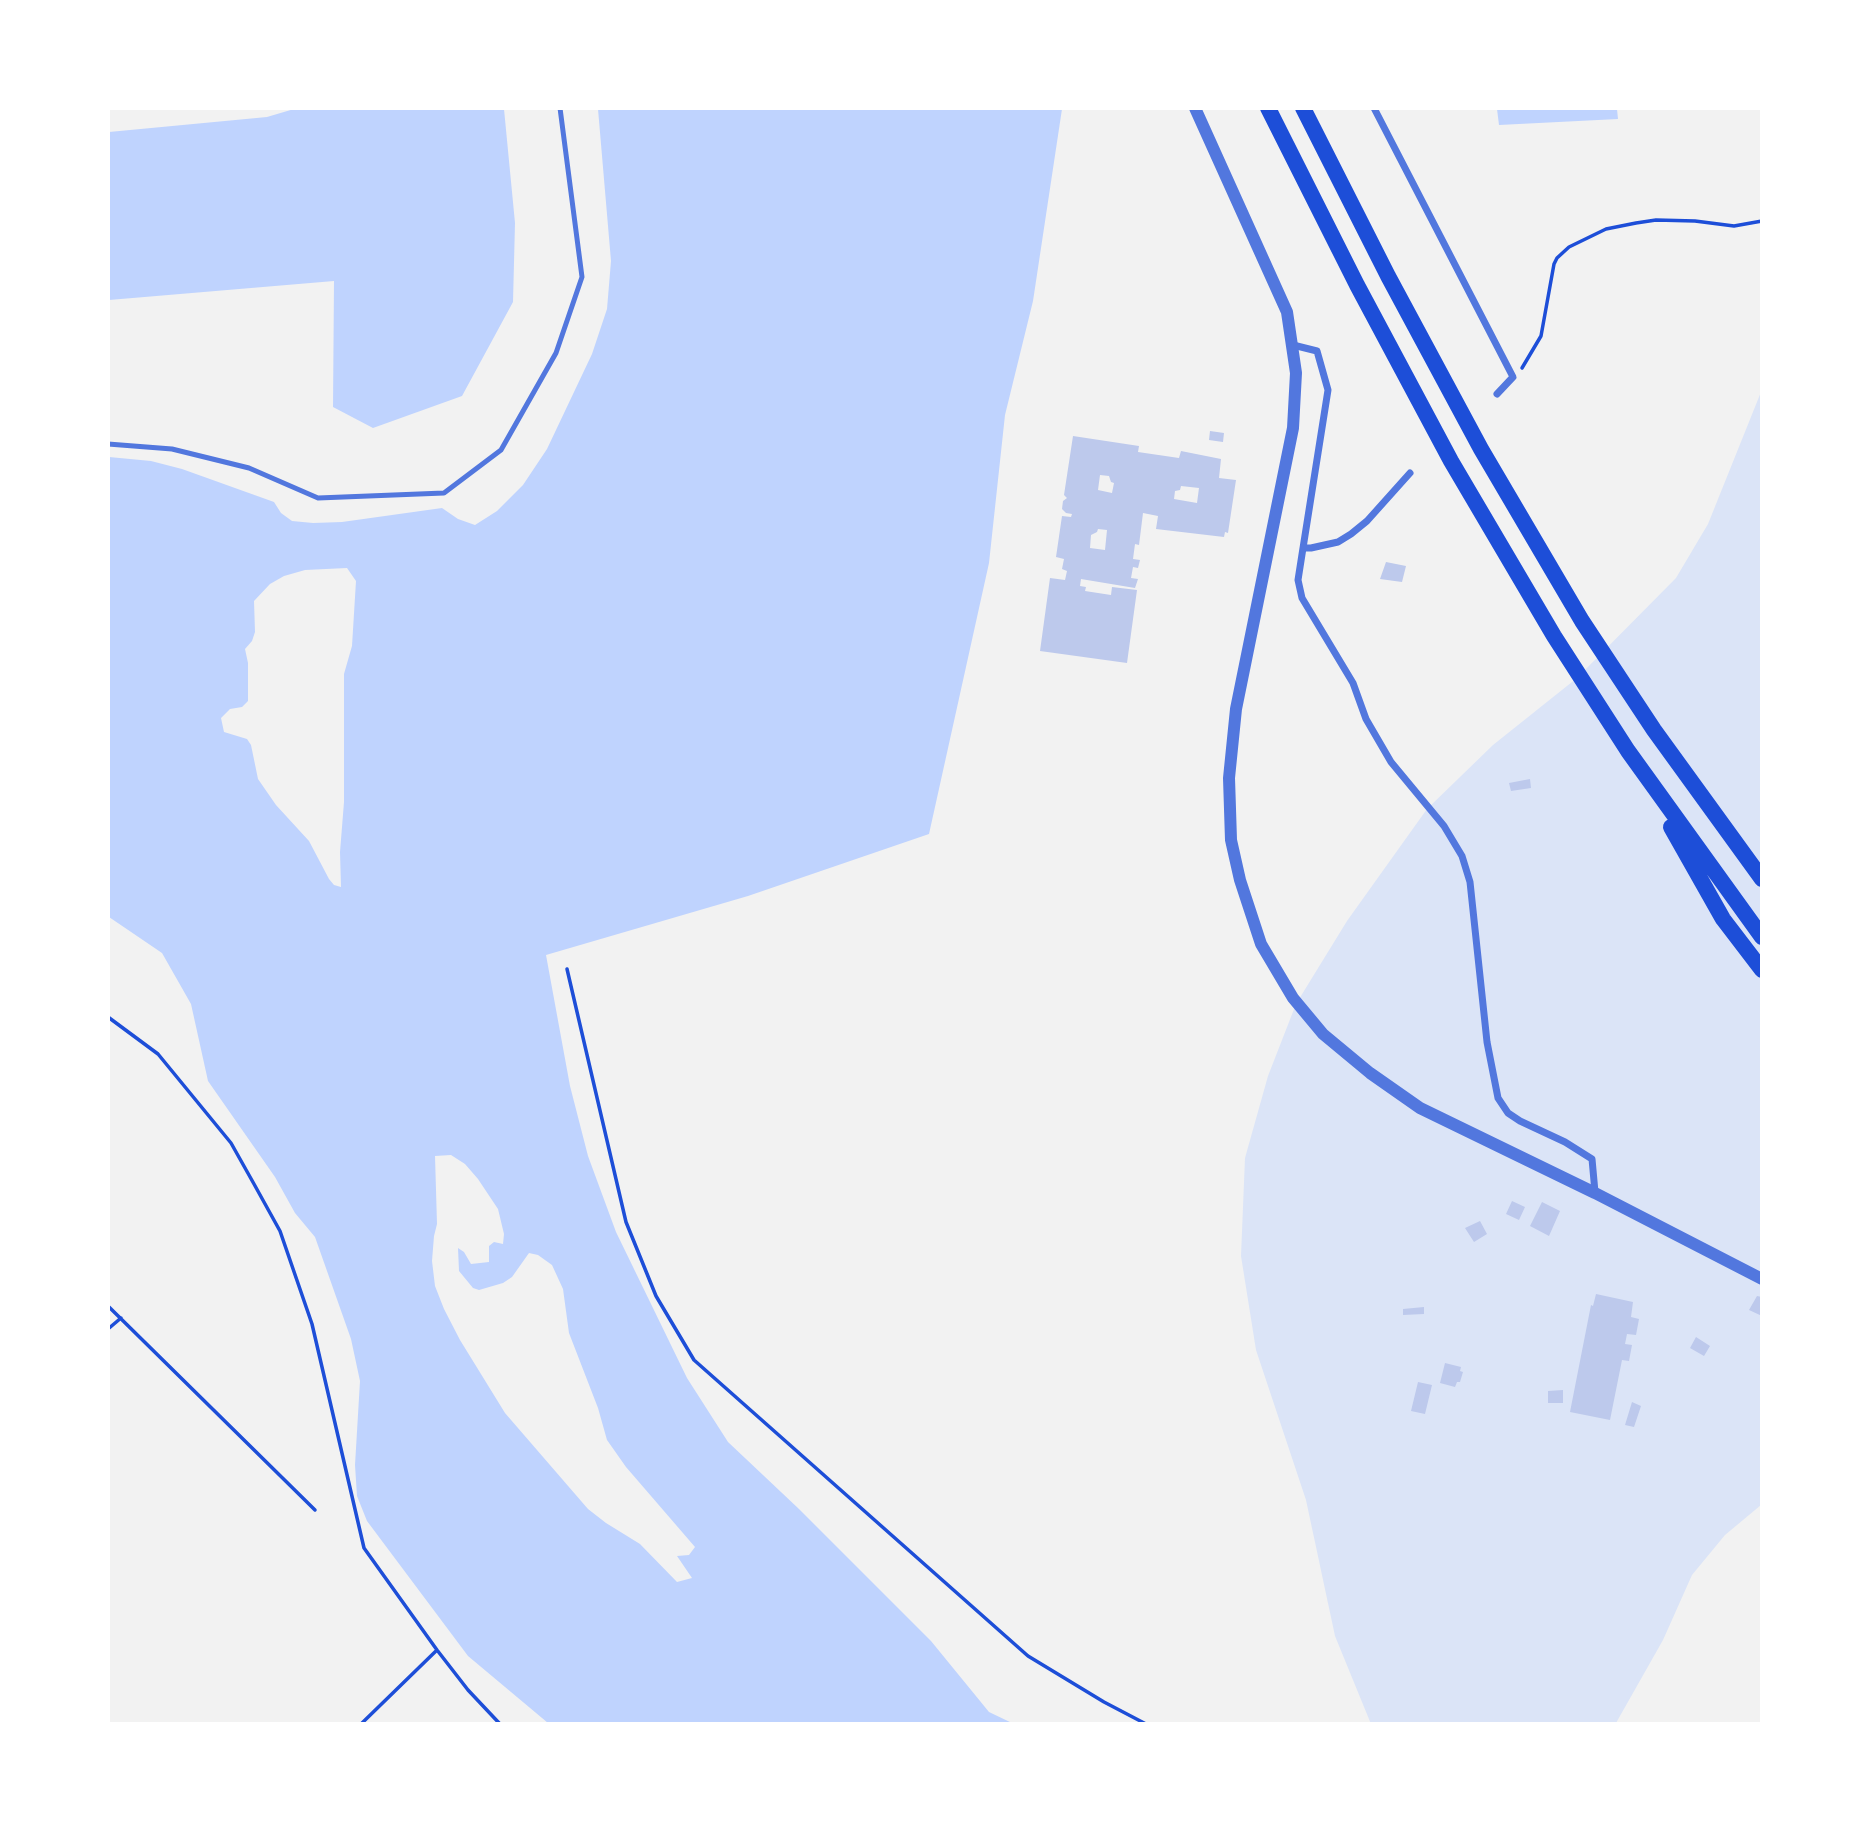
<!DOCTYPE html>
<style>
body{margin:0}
#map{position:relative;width:1870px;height:1832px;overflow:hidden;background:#f2f2f2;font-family:Arial,sans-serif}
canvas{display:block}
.frame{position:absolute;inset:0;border:110px solid #fff;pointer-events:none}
</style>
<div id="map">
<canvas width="1870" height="1832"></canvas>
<div class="frame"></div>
</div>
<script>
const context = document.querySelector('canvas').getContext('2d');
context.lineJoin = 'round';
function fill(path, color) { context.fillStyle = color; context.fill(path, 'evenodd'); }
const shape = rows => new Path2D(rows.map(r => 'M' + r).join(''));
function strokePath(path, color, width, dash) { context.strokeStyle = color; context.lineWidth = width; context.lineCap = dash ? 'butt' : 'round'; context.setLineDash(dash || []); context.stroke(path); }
const green = shape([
 [1761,392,1761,1505,1725,1535,1692,1575,1663,1640,1616,1723,1371,1724,1335,1636,1306,1500,1256,1350,1241,1256,1245,1158,1268,1076,1296,1004,1347,921,1427,809,1493,745,1577,678,1676,578,1708,524]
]);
const water = shape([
 [294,109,504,109,515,223,513,302,462,396,373,428,333,407,334,281,109,300,109,132,267,117],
 [598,109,1062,109,1033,301,1005,415,989,563,929,834,748,896,546,955,570,1086,588,1156,616,1232,687,1378,728,1442,799,1509,931,1641,989,1712,1012,1723,548,1723,468,1656,367,1521,357,1496,355,1465,360,1381,351,1339,315,1237,295,1213,275,1177,208,1081,191,1004,162,953,109,917,109,457,151,461,182,469,274,502,281,513,292,521,313,523,342,522,442,508,458,519,475,525,497,511,523,485,547,449,592,354,607,309,611,261],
 [347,568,356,581,352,646,344,674,344,802,340,852,341,887,334,885,329,879,309,841,276,805,258,779,251,745,247,739,224,732,221,718,230,709,242,707,248,701,248,663,245,649,252,641,255,632,254,601,270,584,284,576,305,570],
 [451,1155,465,1164,478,1179,498,1209,504,1234,503,1244,494,1242,489,1246,489,1262,471,1264,464,1252,458,1248,459,1271,473,1288,479,1290,503,1283,512,1277,529,1253,538,1255,552,1265,563,1289,569,1333,598,1408,607,1440,626,1467,695,1547,689,1555,677,1556,692,1578,677,1582,640,1544,606,1523,588,1509,505,1413,460,1340,444,1309,435,1286,432,1261,434,1236,437,1224,435,1156],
 [1497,109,1617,109,1618,119,1499,125]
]);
const building = shape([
 [1210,431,1224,433,1223,442,1209,440],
 [1073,436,1139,446,1138,452,1179,458,1181,451,1221,459,1219,478,1236,480,1228,533,1225,532,1224,537,1156,529,1158,516,1143,513,1139,545,1135,544,1133,559,1140,560,1138,568,1133,567,1131,578,1138,579,1135,588,1081,579,1080,586,1086,587,1085,591,1111,595,1112,587,1137,590,1127,663,1040,651,1050,578,1065,580,1067,571,1062,569,1064,559,1056,557,1062,516,1071,517,1072,514,1066,513,1062,509,1063,501,1067,498,1064,495],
 [1100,475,1109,476,1111,482,1114,483,1112,493,1098,490],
 [1181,486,1199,488,1197,503,1174,499,1175,491,1180,490],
 [1098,529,1107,530,1105,550,1090,548,1091,535,1097,532],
 [1386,562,1406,566,1402,582,1380,579],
 [1530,779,1531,788,1511,791,1509,783],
 [1512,1201,1525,1207,1519,1220,1506,1214],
 [1542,1202,1560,1211,1549,1236,1530,1226],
 [1480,1221,1487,1234,1474,1242,1465,1228],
 [1596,1294,1633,1302,1631,1317,1639,1319,1636,1335,1627,1334,1625,1344,1632,1345,1629,1361,1622,1360,1610,1420,1570,1412,1591,1305,1593,1306],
 [1757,1296,1762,1297,1762,1316,1749,1310],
 [1424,1307,1424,1314,1403,1315,1403,1309],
 [1696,1337,1710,1346,1704,1356,1690,1348],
 [1445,1363,1461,1367,1460,1371,1463,1372,1460,1382,1457,1382,1455,1387,1440,1383],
 [1418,1382,1432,1385,1425,1414,1411,1411],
 [1563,1390,1563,1403,1548,1403,1548,1391],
 [1632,1402,1641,1406,1634,1427,1625,1425]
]);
const path = shape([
 [1522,368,1541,336,1554,264,1557,258,1569,247,1606,229,1636,223,1656,220,1695,221,1734,226,1762,221],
 [567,969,626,1222,656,1296,694,1360,1028,1656,1104,1702,1146,1724],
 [108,1017,158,1054,231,1143,254,1184,280,1231,312,1324,364,1548,437,1650,468,1690,500,1724],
 [108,1306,315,1510],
 [108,1329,121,1318],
 [361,1724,437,1650]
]);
const service = shape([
 [108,444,172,449,249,468,318,498,444,493,501,450,556,353,582,277,560,108]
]);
const minor = shape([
 [1374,108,1513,377,1497,394],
 [1293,345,1317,351,1328,390,1303,548],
 [1410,473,1367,521,1351,534,1338,542,1311,548,1303,548,1298,580,1302,598,1353,683,1366,719,1391,762,1444,826,1462,856,1470,882,1487,1042,1498,1098,1508,1113,1520,1121,1565,1142,1592,1159,1595,1192]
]);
const tertiary = shape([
 [1195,108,1287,312,1296,373,1293,428,1236,709,1229,778,1231,840,1240,880,1261,944,1293,998,1323,1034,1370,1073,1420,1108,1595,1193,1762,1279]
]);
const primary = shape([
 [1268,108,1357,285,1451,461,1554,636,1628,751,1762,937],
 [1303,108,1388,276,1481,449,1582,621,1654,730,1762,879],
 [1671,827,1723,919,1762,970]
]);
fill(green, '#dbe4f7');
fill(water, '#bfd3fe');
fill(building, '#bdc9ec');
strokePath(path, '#1d4ed8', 3.5);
strokePath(service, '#5277de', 5);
strokePath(minor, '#5277de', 7);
strokePath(tertiary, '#5277de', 12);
strokePath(primary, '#1d4ed8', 16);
</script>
